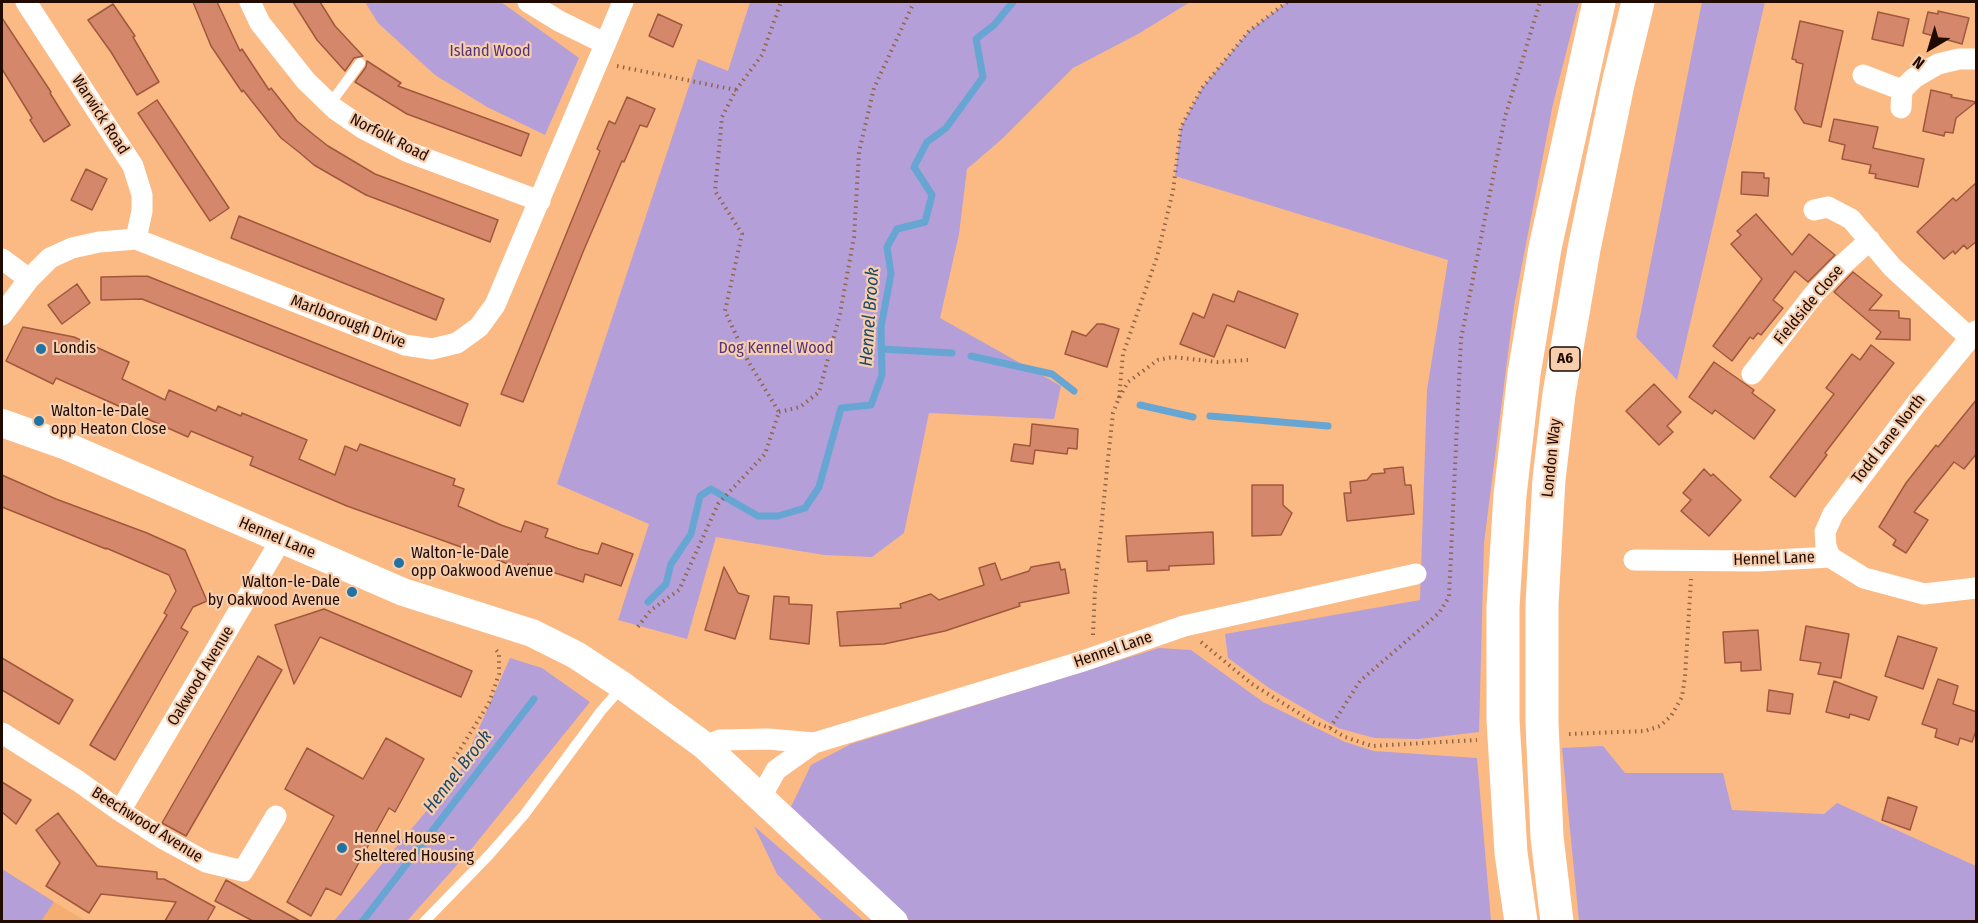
<!DOCTYPE html>
<style>
body{margin:0}
#map{position:relative;width:1978px;height:923px;overflow:hidden;background:#fbba84;font-family:"Fira Sans Condensed",sans-serif}
canvas{display:block}
.frame{position:absolute;inset:0;border:3px solid #210a00;pointer-events:none}
.north{position:absolute;left:1900px;top:18px;width:60px;height:60px;-webkit-text-stroke:4px #f6ceae;paint-order:stroke;rotate:218deg;font-size:16px;font-weight:700;line-height:24px;text-align:center;color:#210a00}
.north::after{content:'';display:block;margin:auto;width:21px;height:27px;background:#210a00;clip-path:polygon(50% 0,100% 100%,50% 72%,0 100%)}
</style>
<div id="map">
<canvas width="1978" height="923"></canvas>
<div class="frame"></div>
<div class="north">N</div>
</div>
<script>
const context = document.querySelector('canvas').getContext('2d');
context.lineJoin = 'round';
function fill(path, color) { context.fillStyle = color; context.fill(path, 'evenodd'); }
const shape = rows => new Path2D(rows.map(r => 'M' + r).join(''));
function strokePath(path, color, width, dash) { context.strokeStyle = color; context.lineWidth = width; context.lineCap = dash ? 'butt' : 'round'; context.setLineDash(dash || []); context.stroke(path); }
function drawText(font, color, halo, rows, align = 'center') {
  context.font = font + ' "Fira Sans Condensed",sans-serif'; context.lineWidth = 4.5; context.setLineDash([]); context.textBaseline = 'middle'; context.strokeStyle = halo; context.fillStyle = color; for (const [text, x, y, turn = 0] of rows) {
    context.save(); context.translate(x, y); context.rotate((+turn || 0) * Math.PI / 180); context.textAlign = isNaN(turn) ? turn : align; if (halo) context.strokeText(text, 0, 0); context.fillText(text, 0, 0); context.restore();
  }
}
const built = shape([
 [2,869,85,921,2,922]
]);
const green = shape([
 [365,2,501,2,579,58,545,135,487,107,435,75,378,23],
 [750,2,1190,2,1138,34,1073,68,1002,139,967,169,959,234,940,318,1061,386,1054,419,929,413,904,533,872,557,824,555,716,537,687,639,618,620,649,524,557,484,698,59,728,71],
 [1287,2,1579,2,1553,104,1514,306,1484,543,1479,732,1419,739,1374,738,1338,728,1269,688,1228,658,1225,634,1420,600,1427,390,1448,260,1175,176,1181,127,1202,88,1249,31],
 [1702,2,1765,2,1677,380,1636,337],
 [1159,648,1191,650,1263,702,1345,742,1374,751,1477,758,1491,921,910,921,856,870,789,811,811,765,851,744],
 [510,658,542,668,590,702,473,847,407,921,334,921,460,771],
 [1603,746,1625,773,1723,773,1732,810,1824,814,1837,803,1976,866,1976,921,1579,921,1562,748],
 [754,826,864,921,823,921,777,874],
 [2,869,54,902,41,921,2,921]
]);
const stream = shape([
 [881,349,952,353],
 [971,356,1052,374,1074,391],
 [1140,405,1193,417],
 [1210,416,1328,426],
 [648,602,666,584,671,564,691,534,700,496,711,489,758,516,778,516,805,508,819,487,841,408,871,405,882,375,881,327,891,274,887,247,897,229,925,222,932,195,914,167,927,142,946,128,983,77,976,39,994,25,1013,2],
 [362,922,534,699]
]);
const building = shape([
 [193,2,217,2,240,51,242,49,269,90,271,88,297,121,314,135,328,146,375,174,498,220,490,242,366,195,314,165,300,153,281,138,243,90,242,92,211,46,193,2],
 [293,2,320,2,335,26,363,56,354,58,345,71,317,40,293,2],
 [113,4,135,36,133,37,159,82,137,95,111,52,88,20,113,4],
 [1938,11,1969,18,1962,44,1923,33,1928,12,1938,14,1938,11],
 [1878,12,1909,19,1903,46,1872,39,1878,12],
 [658,14,682,25,673,47,649,36,658,14],
 [2,18,51,92,50,93,70,125,44,142,30,120,32,118,2,69,2,18],
 [1800,21,1843,31,1821,127,1804,123,1795,109,1803,64,1796,62,1796,60,1792,59,1800,21],
 [367,61,401,83,398,86,529,134,521,156,407,114,355,82,366,67,367,61],
 [1931,90,1952,95,1951,97,1976,102,1956,118,1953,133,1945,132,1944,136,1923,131,1931,90],
 [627,97,655,109,647,127,640,125,624,162,622,161,583,252,523,402,501,394,600,151,597,149,609,121,615,124,627,97],
 [157,100,229,208,210,221,138,113,157,100],
 [1834,119,1878,127,1873,148,1924,159,1918,187,1875,178,1876,174,1869,173,1871,165,1842,159,1845,145,1829,141,1834,119],
 [86,169,107,179,92,210,71,200,86,169],
 [1742,172,1764,173,1764,178,1769,178,1768,196,1741,194,1742,172],
 [1977,182,1977,241,1967,249,1964,245,1955,254,1953,251,1944,259,1917,232,1953,198,1956,201,1977,182],
 [1756,214,1792,255,1809,234,1835,255,1808,282,1795,271,1773,300,1783,308,1761,335,1758,333,1753,339,1750,337,1732,361,1713,346,1762,279,1731,244,1741,235,1737,231,1756,214],
 [239,216,444,299,436,320,231,238,239,216],
 [1853,272,1882,295,1869,310,1899,311,1899,318,1910,319,1910,340,1876,339,1881,332,1834,292,1853,272],
 [147,276,468,404,460,426,142,299,101,300,101,277,147,276],
 [77,284,90,303,62,324,48,305,77,284],
 [1238,291,1298,314,1285,348,1227,325,1214,357,1180,344,1193,313,1204,318,1213,294,1234,302,1238,291],
 [1097,324,1103,324,1119,329,1107,367,1065,354,1072,331,1086,336,1097,324],
 [23,327,74,337,129,362,122,379,165,400,169,390,216,411,218,406,241,416,242,413,307,440,299,459,335,475,345,446,357,451,360,444,455,479,453,485,464,489,458,506,501,525,521,532,525,521,548,529,545,537,579,549,598,554,602,543,633,554,621,586,585,574,583,582,528,564,526,570,511,565,347,506,250,465,253,457,191,431,188,437,56,378,53,384,6,361,23,327],
 [1871,345,1894,363,1825,453,1827,455,1795,497,1770,477,1834,394,1826,388,1852,354,1860,360,1871,345],
 [1714,362,1754,390,1752,393,1775,410,1754,439,1715,410,1712,414,1689,397,1714,362],
 [1654,384,1681,412,1667,426,1673,432,1659,445,1626,411,1654,384],
 [1977,399,1977,453,1964,469,1954,462,1914,512,1928,520,1906,553,1893,545,1896,540,1879,527,1906,483,1936,445,1938,447,1977,399],
 [1032,424,1078,429,1077,449,1068,448,1067,454,1035,450,1033,464,1011,461,1014,444,1030,446,1032,424],
 [1403,467,1405,485,1411,485,1414,514,1347,521,1344,493,1351,493,1350,482,1367,480,1372,474,1385,473,1384,469,1403,467],
 [1704,469,1711,476,1713,474,1741,500,1709,536,1681,511,1691,500,1683,493,1704,469],
 [2,475,56,499,147,533,185,550,207,601,193,607,181,628,188,632,115,760,90,745,167,615,164,613,176,591,169,575,106,548,106,549,2,507,2,475],
 [1252,485,1283,485,1283,505,1292,513,1281,535,1252,536,1252,485],
 [1213,532,1214,564,1169,566,1169,570,1147,571,1147,561,1128,562,1126,536,1213,532],
 [1059,562,1061,570,1065,569,1069,593,1019,603,1020,606,945,631,884,644,840,646,837,612,901,608,900,604,931,594,939,600,984,585,979,568,995,563,1001,580,1029,571,1031,567,1059,562],
 [724,567,738,593,749,596,735,639,705,630,724,567],
 [774,596,789,597,789,604,812,605,809,644,770,639,774,596],
 [324,609,472,671,461,697,320,637,294,684,275,625,324,609],
 [1806,626,1849,634,1841,678,1818,674,1821,663,1800,660,1806,626],
 [1758,630,1761,670,1741,671,1741,662,1725,663,1723,632,1758,630],
 [1898,636,1937,648,1923,689,1885,676,1898,636],
 [258,656,282,670,186,836,162,823,258,656],
 [2,658,73,700,59,724,2,690,2,658],
 [1938,679,1958,686,1953,704,1977,712,1977,728,1972,742,1960,738,1958,745,1935,737,1937,729,1922,724,1938,679],
 [1834,681,1877,697,1869,720,1850,714,1849,718,1826,712,1834,681],
 [1769,690,1793,694,1790,714,1767,711,1769,690],
 [386,738,424,759,395,812,389,808,341,895,326,888,311,916,287,902,334,816,285,789,307,748,363,779,386,738],
 [2,782,31,800,16,824,2,812,2,782],
 [1888,797,1917,807,1910,830,1882,820,1888,797],
 [58,813,97,866,157,872,157,879,164,879,215,907,207,921,165,921,176,902,101,894,89,913,46,886,60,863,36,830,58,813],
 [226,880,300,921,253,921,215,901,226,880]
]);
const path = shape([
 [617,66,736,90,722,117,715,191,742,234,725,311,748,361,779,412,765,454,718,504,679,590,651,610,636,629],
 [736,90,762,55,781,2],
 [1119,398,1123,354,1157,257,1173,191,1181,127,1202,88,1249,31,1287,2],
 [779,412,800,407,819,392,840,314,854,237,859,152,874,88,914,2],
 [1093,635,1095,589,1108,459,1113,413,1119,398,1128,382,1158,360,1173,357,1217,362,1248,360],
 [1201,642,1252,684,1313,722,1330,728,1345,737,1372,746,1477,740],
 [1330,728,1360,681,1439,613,1449,597,1461,339,1505,117,1540,2],
 [1569,734,1645,731,1660,726,1671,716,1682,697,1685,677,1691,579],
 [454,759,489,703,499,674,499,653,494,648]
]);
const lane = shape([
 [330,104,360,63],
 [424,922,489,855,524,815,601,711,623,686]
]);
const street = shape([
 [26,2,133,166,142,195,142,211,136,239],
 [250,2,260,23,306,81,335,109,364,129,408,152,540,201],
 [528,2,559,21,604,43],
 [1863,75,1902,90,1901,108],
 [1902,90,1914,78,1938,64,1959,59,1976,59],
 [1814,210,1828,207,1851,219,1893,268,1970,338],
 [2,259,29,279],
 [2,315,29,279,50,258,72,248,99,242,136,239,405,345,432,349,457,343,479,327,495,305,623,2],
 [1752,374,1814,294,1840,267,1870,240],
 [1830,557,1826,546,1825,532,1833,514,1916,404,1976,331],
 [1634,560,1758,561,1830,557,1864,578,1924,594,1976,588],
 [2,733,78,781,120,811,162,838,206,862,243,871,276,816],
 [705,746,720,740,768,739,814,743],
 [761,797,776,770,814,743,1080,662,1184,626,1416,574],
 [120,811,281,540]
]);
const secondary = shape([
 [2,423,64,445,403,592,532,633,576,655,623,686,705,746,894,922]
]);
const highway = shape([
 [1521,922,1511,853,1503,720,1503,607,1510,495,1524,374,1545,248,1599,2],
 [1557,922,1547,837,1542,723,1542,604,1549,479,1559,394,1584,249,1618,84,1638,2]
]);
const markers = [
 [41,349,6,"#2173a4"],
 [39,421,6,"#2173a4"],
 [399,563,6,"#2173a4"],
 [352,592,6,"#2173a4"],
 [342,848,6,"#2173a4"]
];
const shields = [
 [1565,359,30]
];
const shieldNames = [
 ["A6",1565,359]
];
const parkNames = [
 ["Island Wood",490,52],
 ["Dog Kennel Wood",776,349]
];
const streetNames = [
 ["Warwick Road",100,115,57],
 ["Norfolk Road",389,138,27],
 ["Fieldside Close",1809,305,-50],
 ["Marlborough Drive",348,322,21],
 ["Todd Lane North",1889,439,-52],
 ["London Way",1552,458,-84],
 ["Hennel Lane",277,538,23],
 ["Hennel Lane",1774,559,-2],
 ["Hennel Lane",1113,650,-19],
 ["Oakwood Avenue",201,676,-59],
 ["Beechwood Avenue",147,825,32]
];
const poiNames = [
 ["Londis",53,349],
 ["Walton-le-Dale",51,412],
 ["opp Heaton Close",51,430],
 ["Walton-le-Dale",411,554],
 ["opp Oakwood Avenue",411,572],
 ["Walton-le-Dale",340,583,"right"],
 ["by Oakwood Avenue",340,601,"right"],
 ["Hennel House -",354,839],
 ["Sheltered Housing",354,857]
];
const waterNames = [
 ["Hennel Brook",870,317,-86],
 ["Hennel Brook",458,772,-52]
];
fill(built, '#f5ae72');
fill(green, '#b49fd9');
strokePath(stream, '#67a6d2', 7);
fill(building, '#d4876b');
strokePath(building, '#a0583d', 1.5);
strokePath(path, '#926544', 4, [1.5, 4.5]);
strokePath(lane, '#fff', 10);
strokePath(street, '#fff', 21);
strokePath(secondary, '#fff', 28);
strokePath(highway, '#fff', 33);
for (const [x, y, r, color] of markers) { const dot = new Path2D(); dot.arc(x, y, r, 0, 2 * Math.PI); context.fillStyle = color; context.fill(dot); strokePath(dot, '#f6ceae', 2); }
for (const [x, y, w] of shields) { const box = new Path2D(); box.roundRect(x - w / 2, y - 12, w, 24, 4.5); context.fillStyle = '#f6ceae'; context.fill(box); strokePath(box, '#210a00', 1.5); }
drawText('bold 15px', '#210a00', null, shieldNames);
drawText('16px', '#53337d', '#f6ceae', parkNames);
drawText('16px', '#210a00', '#f6ceae', streetNames);
drawText('16px', '#210a00', '#f6ceae', poiNames, 'left');
drawText('italic 18px', '#194968', '#f6ceae', waterNames);
</script>
